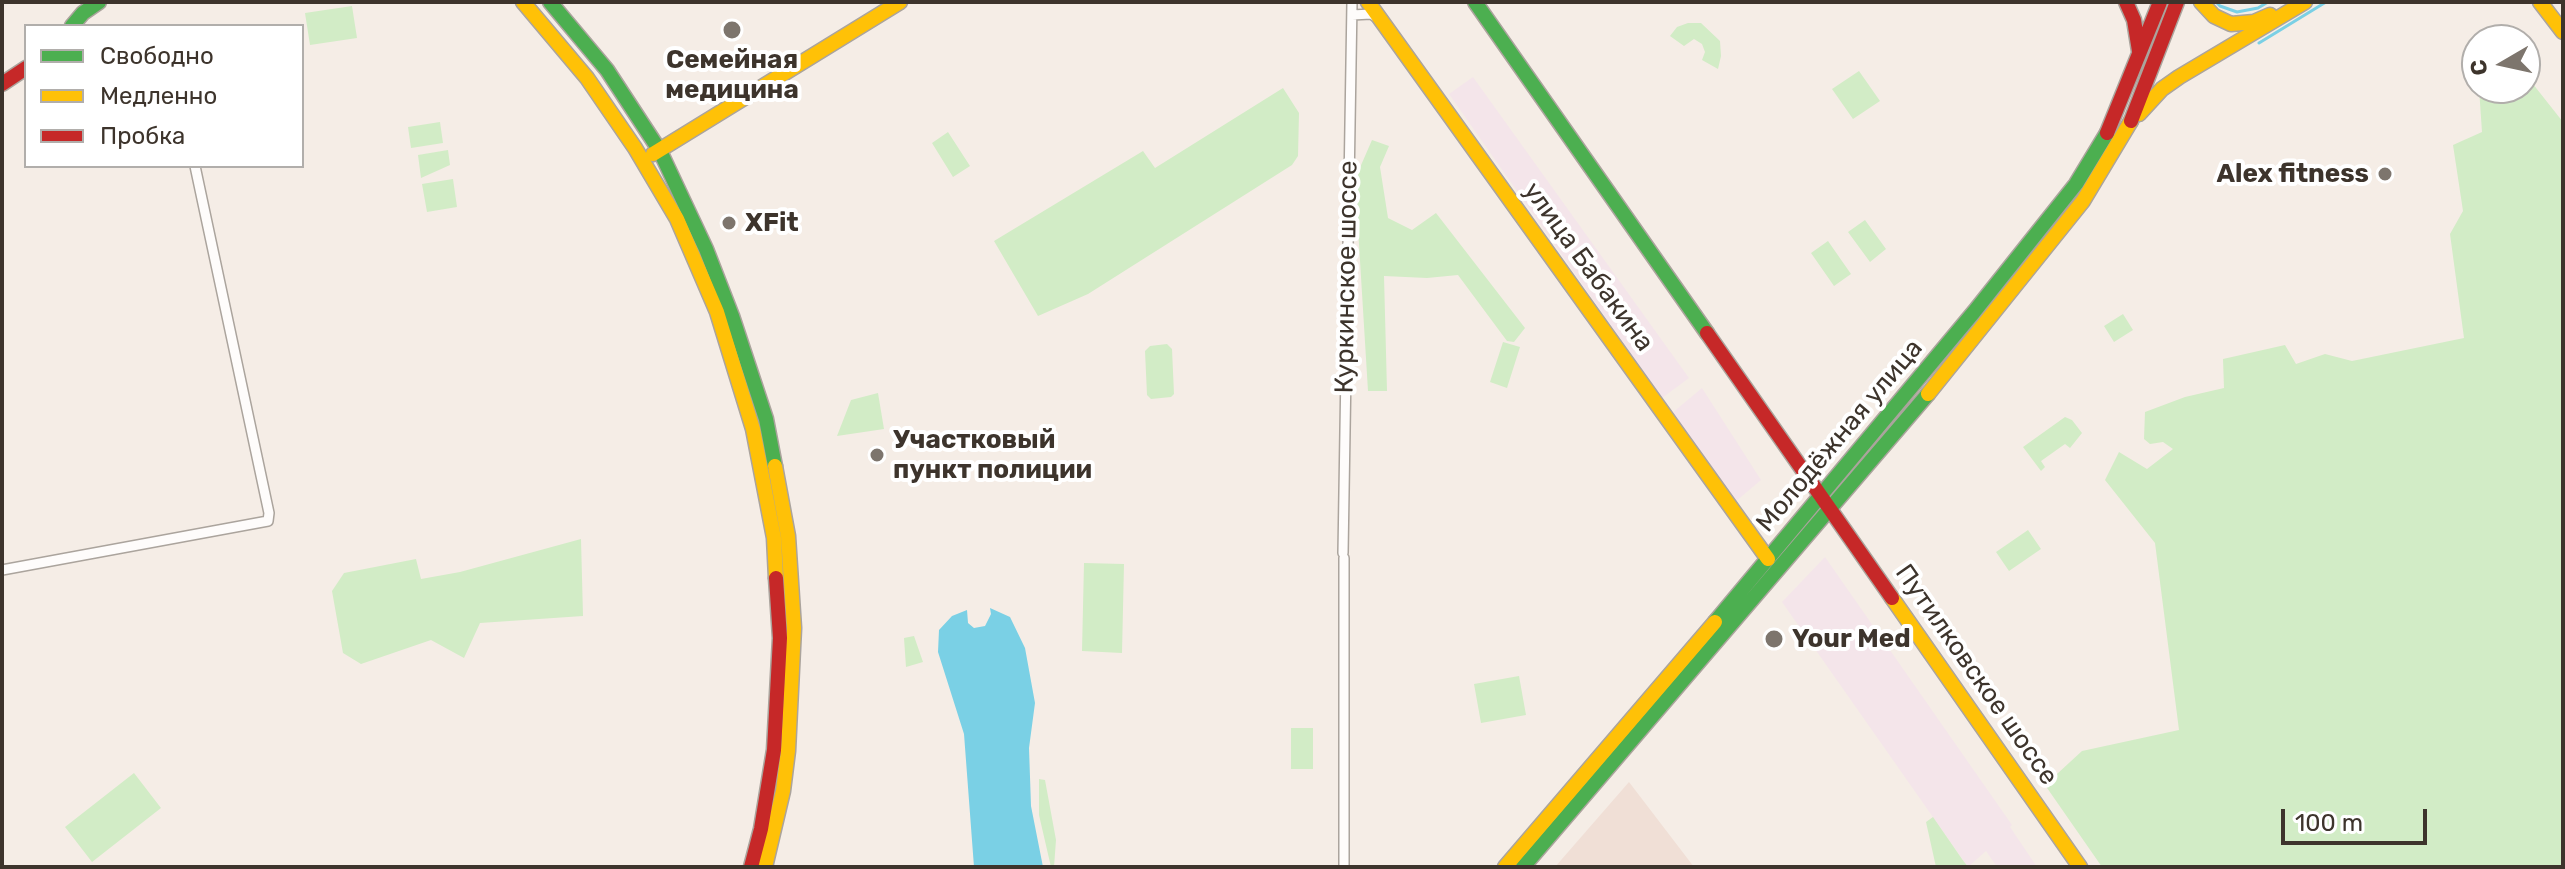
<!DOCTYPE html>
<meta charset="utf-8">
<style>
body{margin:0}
#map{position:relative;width:2565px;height:869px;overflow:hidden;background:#f5ede6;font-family:Rubik,sans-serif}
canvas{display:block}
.frame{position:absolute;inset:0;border:4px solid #3d342c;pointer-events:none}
.legend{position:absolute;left:24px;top:24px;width:280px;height:144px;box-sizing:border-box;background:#fff;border:2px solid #b1aeab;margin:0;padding:10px 14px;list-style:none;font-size:24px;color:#3d342c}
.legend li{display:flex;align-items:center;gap:16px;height:40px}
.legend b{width:40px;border:2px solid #b1aeab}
.north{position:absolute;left:2461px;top:24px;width:80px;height:80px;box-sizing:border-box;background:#fff;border:2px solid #b1aeab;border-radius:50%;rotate:261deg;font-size:22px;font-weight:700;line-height:32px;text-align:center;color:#3d342c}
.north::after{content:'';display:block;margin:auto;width:28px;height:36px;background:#7d756d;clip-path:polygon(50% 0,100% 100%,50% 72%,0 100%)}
.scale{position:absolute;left:2281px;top:809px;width:146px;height:36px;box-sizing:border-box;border:4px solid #3d342c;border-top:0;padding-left:10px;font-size:24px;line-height:28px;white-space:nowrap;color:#3d342c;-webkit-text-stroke:6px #fff;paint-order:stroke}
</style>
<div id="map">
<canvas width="2565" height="869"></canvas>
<div class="frame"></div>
<ul class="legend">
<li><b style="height:10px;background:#4caf50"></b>Свободно</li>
<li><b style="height:10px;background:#ffc107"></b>Медленно</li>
<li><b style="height:10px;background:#c62828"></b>Пробка</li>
</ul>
<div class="north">С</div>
<div class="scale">100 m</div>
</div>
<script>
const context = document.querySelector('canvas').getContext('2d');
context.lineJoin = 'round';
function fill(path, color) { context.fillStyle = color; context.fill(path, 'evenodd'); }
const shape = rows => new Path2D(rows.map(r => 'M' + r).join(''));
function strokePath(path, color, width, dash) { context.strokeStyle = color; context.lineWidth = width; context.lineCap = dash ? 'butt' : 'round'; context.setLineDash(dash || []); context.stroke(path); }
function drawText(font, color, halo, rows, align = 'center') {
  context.font = font + ' Rubik,sans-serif'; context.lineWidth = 8; context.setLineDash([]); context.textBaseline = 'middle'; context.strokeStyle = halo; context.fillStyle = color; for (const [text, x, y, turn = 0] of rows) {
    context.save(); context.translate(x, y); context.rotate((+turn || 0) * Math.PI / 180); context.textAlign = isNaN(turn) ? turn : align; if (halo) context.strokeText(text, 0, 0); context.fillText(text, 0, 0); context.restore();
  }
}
const industrial = shape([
 [1473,77,1689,378,1662,398,1449,94],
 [1702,388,1761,480,1735,502,1671,414],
 [1825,557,2012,825,2010,827,2037,867,1997,867,1986,851,1968,867,1782,602]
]);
const medical = shape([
 [1629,782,1694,867,1555,867]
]);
const green = shape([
 [352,6,357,38,310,45,305,13],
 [1688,23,1701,23,1720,41,1721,56,1718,69,1702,60,1705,52,1702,44,1694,39,1684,46,1670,36,1677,27],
 [1859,71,1880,101,1853,119,1832,89],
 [2525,74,2563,122,2563,867,2102,867,2045,785,2082,751,2179,730,2155,543,2105,480,2119,452,2147,469,2173,449,2163,442,2150,444,2144,439,2145,412,2185,397,2224,388,2223,359,2285,345,2296,364,2325,354,2352,361,2464,338,2450,234,2463,211,2453,145,2482,132,2479,88,2525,88],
 [1283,88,1299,113,1298,156,1292,165,1088,294,1038,316,994,241,1143,151,1155,168],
 [440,122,443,143,411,148,408,127],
 [948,132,970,166,953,177,932,143],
 [1372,140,1389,146,1380,167,1388,218,1412,230,1436,213,1525,328,1514,342,1507,341,1458,275,1427,278,1384,276,1387,391,1368,391,1355,179],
 [448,150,450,165,421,178,418,155],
 [453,179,457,207,427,212,422,184],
 [1865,220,1886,249,1870,262,1848,232],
 [1828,241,1851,274,1834,286,1811,253],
 [2123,314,2133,330,2114,342,2104,326],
 [1503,342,1520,347,1507,388,1490,382],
 [1167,344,1172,349,1174,394,1171,397,1151,399,1147,395,1145,351,1150,346],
 [878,393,884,429,837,436,851,400],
 [2065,417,2072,420,2082,433,2070,448,2065,444,2041,461,2045,467,2041,471,2023,447],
 [2028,530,2041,549,2009,571,1996,552],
 [581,539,583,616,480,623,464,658,431,640,361,664,343,653,332,591,344,573,416,559,421,579,460,572],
 [1084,563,1124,564,1122,653,1082,651],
 [914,636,923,662,906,667,904,638],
 [1519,676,1526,715,1481,723,1474,684],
 [1291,728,1313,728,1313,769,1291,769],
 [134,773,161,808,92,862,65,827],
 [1039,779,1045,780,1056,840,1054,867,1051,867,1039,815],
 [1933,817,1962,859,1968,867,1936,867,1926,822]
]);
const water = shape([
 [990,608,1010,617,1025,648,1035,703,1029,748,1031,806,1043,867,974,867,964,734,938,652,939,630,952,616,967,610,968,623,974,628,985,626,991,614]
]);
const stream = shape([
 [2216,2,2220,6,2237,12,2258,8,2268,2],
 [2259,43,2326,2]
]);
const street = shape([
 [1352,15,1371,14,1379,19],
 [1343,553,1352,2],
 [2,570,268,521,269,513,195,166],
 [1344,867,1344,558]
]);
const fast = shape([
 [550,2,607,70,660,151,706,249,732,316,766,419,775,466],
 [1475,2,1707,333],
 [72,26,83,13,99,2],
 [1715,622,1974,312,2076,184,2107,133],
 [1523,867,1928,394]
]);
const slow = shape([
 [523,2,587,78,635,148,677,219,717,312,753,429,774,538,776,578],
 [1368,2,1768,559],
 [2201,2,2214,16,2231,24,2254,22,2270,15],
 [2540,2,2563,32],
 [2139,114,2162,89,2179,77,2305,2],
 [653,154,900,2],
 [1928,394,2083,201,2131,121],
 [1892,598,2080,867],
 [765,867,783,791,788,751,794,628,788,536,775,466],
 [1505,867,1715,622]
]);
const jam = shape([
 [2126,2,2134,20,2139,51],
 [2,84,26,68],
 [2131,121,2177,2],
 [2107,133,2160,2],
 [1707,333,1892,598],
 [751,867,761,829,774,750,780,638,776,578]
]);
const markers = [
 [732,30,10,"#7d756d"],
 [2385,174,8,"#7d756d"],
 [729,223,8,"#7d756d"],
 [877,455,8,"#7d756d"],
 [1774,639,10,"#7d756d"]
];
const poiNames = [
 ["Семейная",732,60,"center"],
 ["медицина",732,90,"center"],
 ["Alex fitness",2369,174,"right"],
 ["XFit",745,223],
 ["Участковый",893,440],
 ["пункт полиции",893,470],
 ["Your Med",1792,639]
];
const streetNames = [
 ["улица Бабакина",1588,267,54],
 ["Куркинское шоссе",1347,277,-89],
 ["Молодёжная улица",1840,436,-50],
 ["Путилковское шоссе",1976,675,55]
];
fill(industrial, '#f4e5ea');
fill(medical, '#f0dfd6');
fill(green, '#d2ecc6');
fill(water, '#7ad0e5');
strokePath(stream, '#7ad0e5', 3);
strokePath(street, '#aba49d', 12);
strokePath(fast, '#aba49d', 17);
strokePath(slow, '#aba49d', 17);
strokePath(jam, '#aba49d', 17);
strokePath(street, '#fefcfb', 9);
strokePath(fast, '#4caf50', 14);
strokePath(slow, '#ffc107', 14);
strokePath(jam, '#c62828', 14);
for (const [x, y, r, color] of markers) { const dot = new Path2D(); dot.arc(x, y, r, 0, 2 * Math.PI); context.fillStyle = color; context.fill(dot); strokePath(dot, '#fff', 3); }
drawText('bold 26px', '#3d342c', '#fff', poiNames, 'left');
drawText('26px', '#3d342c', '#fff', streetNames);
</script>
